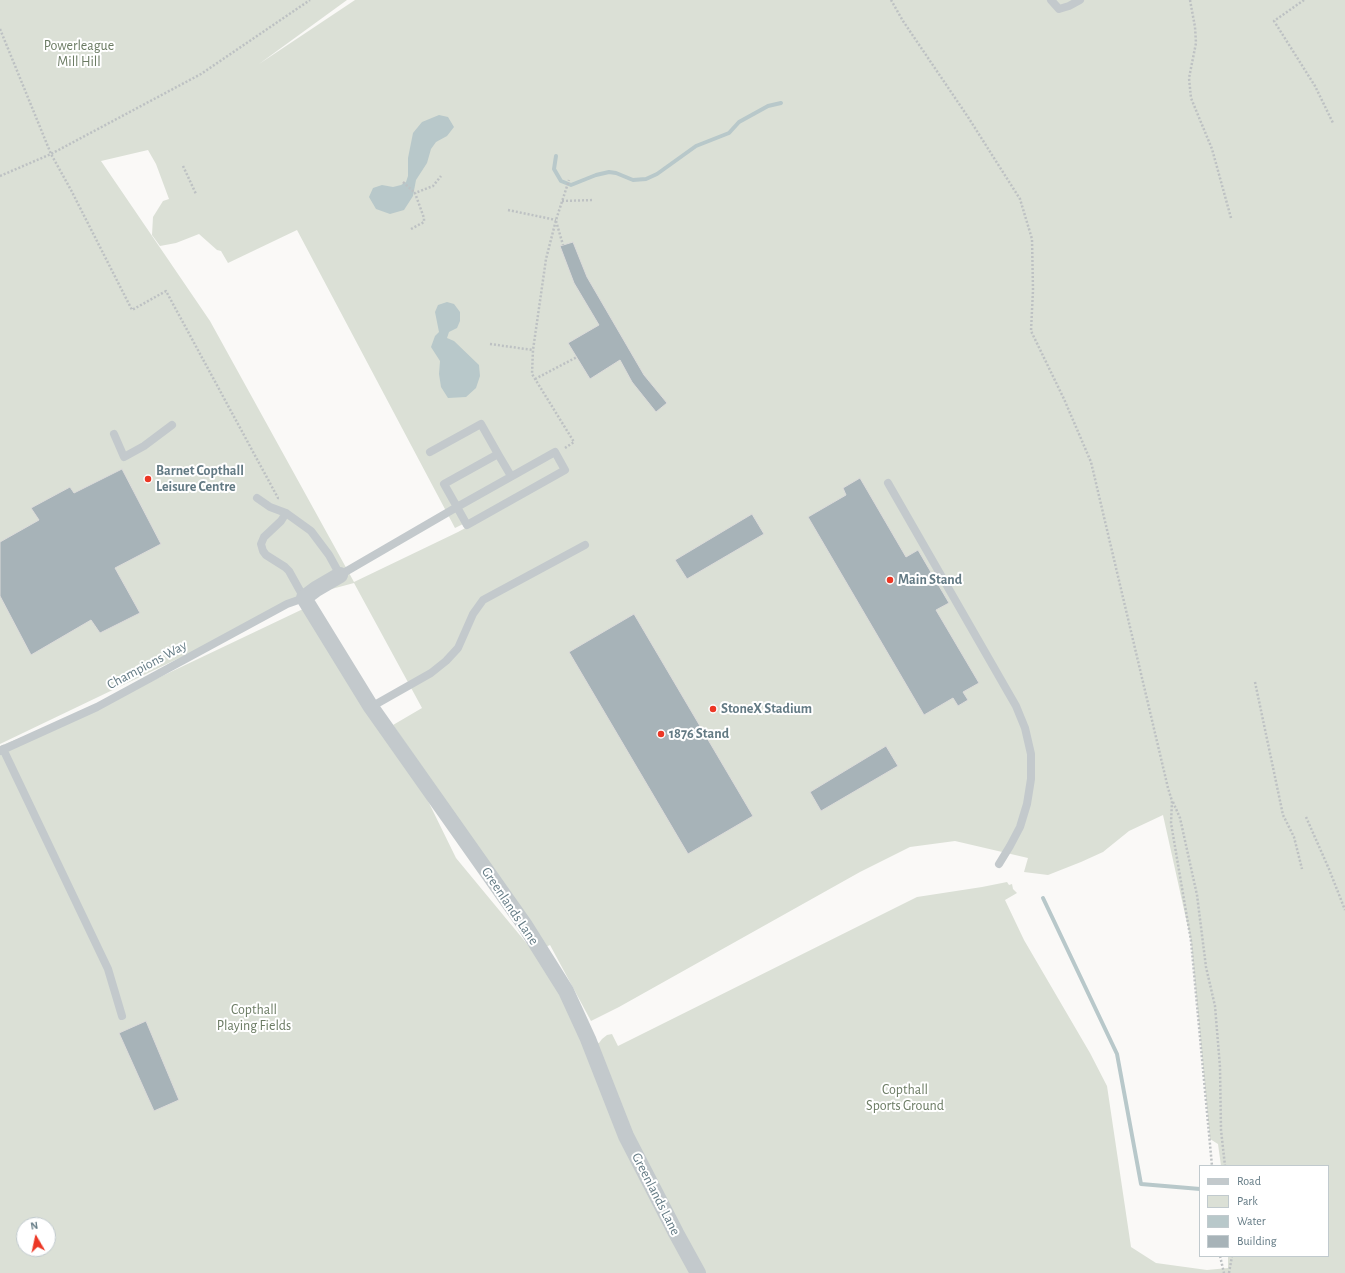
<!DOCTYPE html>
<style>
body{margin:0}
#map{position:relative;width:1345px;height:1273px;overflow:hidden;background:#faf9f7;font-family:"Alegreya Sans",sans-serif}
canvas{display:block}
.legend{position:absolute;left:1199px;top:1165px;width:130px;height:92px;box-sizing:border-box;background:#fff;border:1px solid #c1cace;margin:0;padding:5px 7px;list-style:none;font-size:12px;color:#637a84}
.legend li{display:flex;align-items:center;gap:8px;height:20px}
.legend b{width:20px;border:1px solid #c1cace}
.north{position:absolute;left:16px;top:1217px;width:40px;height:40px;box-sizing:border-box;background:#fff;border:1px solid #c1cace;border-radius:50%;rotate:351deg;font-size:11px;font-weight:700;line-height:16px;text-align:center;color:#637a84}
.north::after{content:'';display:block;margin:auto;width:14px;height:18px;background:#ec3725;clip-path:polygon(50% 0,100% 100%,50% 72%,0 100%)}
</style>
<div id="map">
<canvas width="1345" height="1273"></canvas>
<ul class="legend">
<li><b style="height:5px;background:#c3c9cc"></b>Road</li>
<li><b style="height:11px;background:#dbe0d6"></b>Park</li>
<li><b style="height:11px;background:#b8c8ca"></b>Water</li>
<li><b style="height:11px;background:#a7b3b8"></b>Building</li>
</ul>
<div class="north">N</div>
</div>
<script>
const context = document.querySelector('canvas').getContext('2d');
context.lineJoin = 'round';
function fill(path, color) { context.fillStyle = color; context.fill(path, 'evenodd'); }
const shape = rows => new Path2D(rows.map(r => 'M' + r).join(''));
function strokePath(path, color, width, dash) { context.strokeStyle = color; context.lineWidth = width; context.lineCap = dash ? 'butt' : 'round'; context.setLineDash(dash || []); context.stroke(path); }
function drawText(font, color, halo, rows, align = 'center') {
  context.font = font + ' "Alegreya Sans",sans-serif'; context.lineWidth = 4; context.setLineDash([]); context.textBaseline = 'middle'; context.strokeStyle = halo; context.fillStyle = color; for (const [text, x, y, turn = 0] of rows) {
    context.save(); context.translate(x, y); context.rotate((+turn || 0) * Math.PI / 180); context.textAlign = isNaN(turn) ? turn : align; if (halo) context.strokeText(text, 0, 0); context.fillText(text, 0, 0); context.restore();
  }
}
const green = shape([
 [0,0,347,0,259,64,355,0,1345,0,1345,1273,0,1273,0,746,97,707,303,609,404,752,456,858,566,991,588,1039,599,1043,602,1039,607,1035,612,1034,618,1046,917,897,982,887,1007,882,1009,885,1012,884,1013,889,1017,893,1005,900,1024,940,1090,1053,1107,1086,1131,1247,1156,1263,1207,1270,1228,1268,1228,1256,1328,1256,1328,1166,1221,1166,1218,1144,1210,1139,1191,941,1163,815,1129,831,1103,852,1081,862,1048,875,1024,872,1028,858,955,841,910,847,860,872,619,1007,591,1021,550,945,546,947,393,725,422,708,354,583,313,594,0,744],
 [148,150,156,164,169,199,163,201,153,217,152,235,160,246,176,243,199,234,217,250,221,251,228,263,297,230,455,528,562,475,458,532,354,582,210,321,101,161],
 [24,1225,48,1225,48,1249,24,1249]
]);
const water = shape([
 [439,115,448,117,454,127,447,136,436,142,431,149,427,163,416,180,413,196,404,210,390,214,376,209,369,197,373,188,382,185,393,187,401,185,406,182,408,176,408,158,413,133,422,122],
 [447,302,454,304,460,312,460,321,457,328,449,332,447,338,454,341,479,365,480,376,476,388,466,397,448,398,441,387,439,374,440,361,431,347,435,336,439,332,435,312,438,305]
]);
const stream = shape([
 [556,156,554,169,561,181,571,185,596,175,609,172,616,173,633,180,646,179,657,174,696,146,729,133,739,122,768,106,781,103],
 [1043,898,1117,1054,1141,1184,1200,1189]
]);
const building = shape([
 [573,242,587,277,644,375,667,403,656,412,632,382,620,360,590,379,568,343,599,325,574,283,560,246,573,242],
 [122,469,161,544,115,568,140,613,100,633,91,620,31,655,0,596,0,542,39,520,31,508,70,487,74,493,122,469],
 [860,478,906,557,918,550,949,603,936,610,979,683,963,692,968,700,958,706,953,698,924,715,808,517,846,495,843,488,860,478],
 [752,514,764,534,687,579,675,560,752,514],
 [634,614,753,816,688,854,569,652,634,614],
 [886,746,898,766,821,811,810,792,886,746],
 [146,1021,179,1100,154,1111,119,1033,146,1021]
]);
const path = shape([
 [891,0,903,21,968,117,1020,199,1032,239,1033,290,1031,331,1064,399,1091,462,1168,788,1172,801,1171,823,1191,941,1212,1166],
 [1190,0,1195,27,1196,43,1189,78,1191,98,1212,149,1231,218],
 [1304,0,1274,21,1315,86,1333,123],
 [0,29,51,154,71,190,132,310,166,291,278,498,280,498],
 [183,166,196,194],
 [0,176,51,154,201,74,310,0],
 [403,182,415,193],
 [562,201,594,200],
 [508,210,556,220],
 [556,221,563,245],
 [411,229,424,222,424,218,415,193,433,186,441,176],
 [490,344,533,350],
 [535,379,577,357],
 [565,448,574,442,532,374,533,350,546,259,556,220,569,180],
 [1255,682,1283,815,1294,837,1302,869],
 [1173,802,1180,818,1197,895,1206,967,1215,1006,1220,1067,1221,1130,1225,1166],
 [1306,817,1329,869,1345,910],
 [1220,1256,1224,1273],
 [1229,1273,1232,1256]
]);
const service = shape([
 [1051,0,1059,9,1069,6,1080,0],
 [114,434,124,457,144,446,172,425],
 [498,454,511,476],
 [888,483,1016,706,1025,728,1031,754,1031,779,1027,804,1020,827,1010,846,999,864],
 [257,498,270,507,286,513,311,531,329,555,340,575,457,507,555,452,565,470,467,525,457,507,444,484,498,454,481,424,430,452],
 [371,707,431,673,446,661,458,648,473,614,483,600,585,545],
 [3,749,108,969,122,1016],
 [0,751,97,707,287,604,304,598,289,571,285,567,266,555,263,551,261,544,264,537,281,521,286,513]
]);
const minor = shape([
 [340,575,316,589,304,598,371,707,524,924,566,991,588,1039,626,1136,676,1233,698,1273]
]);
const markers = [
 [148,479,4,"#ec3725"],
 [890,580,4,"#ec3725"],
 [713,709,4,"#ec3725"],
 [661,734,4,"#ec3725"]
];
const parkNames = [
 ["Powerleague",79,46],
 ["Mill Hill",79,62],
 ["Copthall",254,1010],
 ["Playing Fields",254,1026],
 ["Copthall",905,1090],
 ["Sports Ground",905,1106]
];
const poiNames = [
 ["Barnet Copthall",156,471],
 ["Leisure Centre",156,487],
 ["Main Stand",898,580],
 ["StoneX Stadium",721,709],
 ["1876 Stand",669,734]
];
const streetNames = [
 ["Champions Way",147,665,-28],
 ["Greenlands Lane",510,906,56],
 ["Greenlands Lane",656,1194,63]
];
fill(green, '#dbe0d6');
fill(water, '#b8c8ca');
strokePath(stream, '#b8c8ca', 4);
fill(building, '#a7b3b8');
strokePath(building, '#dcdbda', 1);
strokePath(path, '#bdc1c3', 2.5, [2, 2]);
strokePath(service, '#c3c9cc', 8);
strokePath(minor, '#c3c9cc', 16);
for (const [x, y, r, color] of markers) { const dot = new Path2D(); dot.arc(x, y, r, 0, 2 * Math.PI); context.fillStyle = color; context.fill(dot); strokePath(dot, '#fff', 1.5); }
drawText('14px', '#6b7b63', '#fff', parkNames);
drawText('bold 14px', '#637a84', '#fff', poiNames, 'left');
drawText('14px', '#637a84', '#fff', streetNames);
</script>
